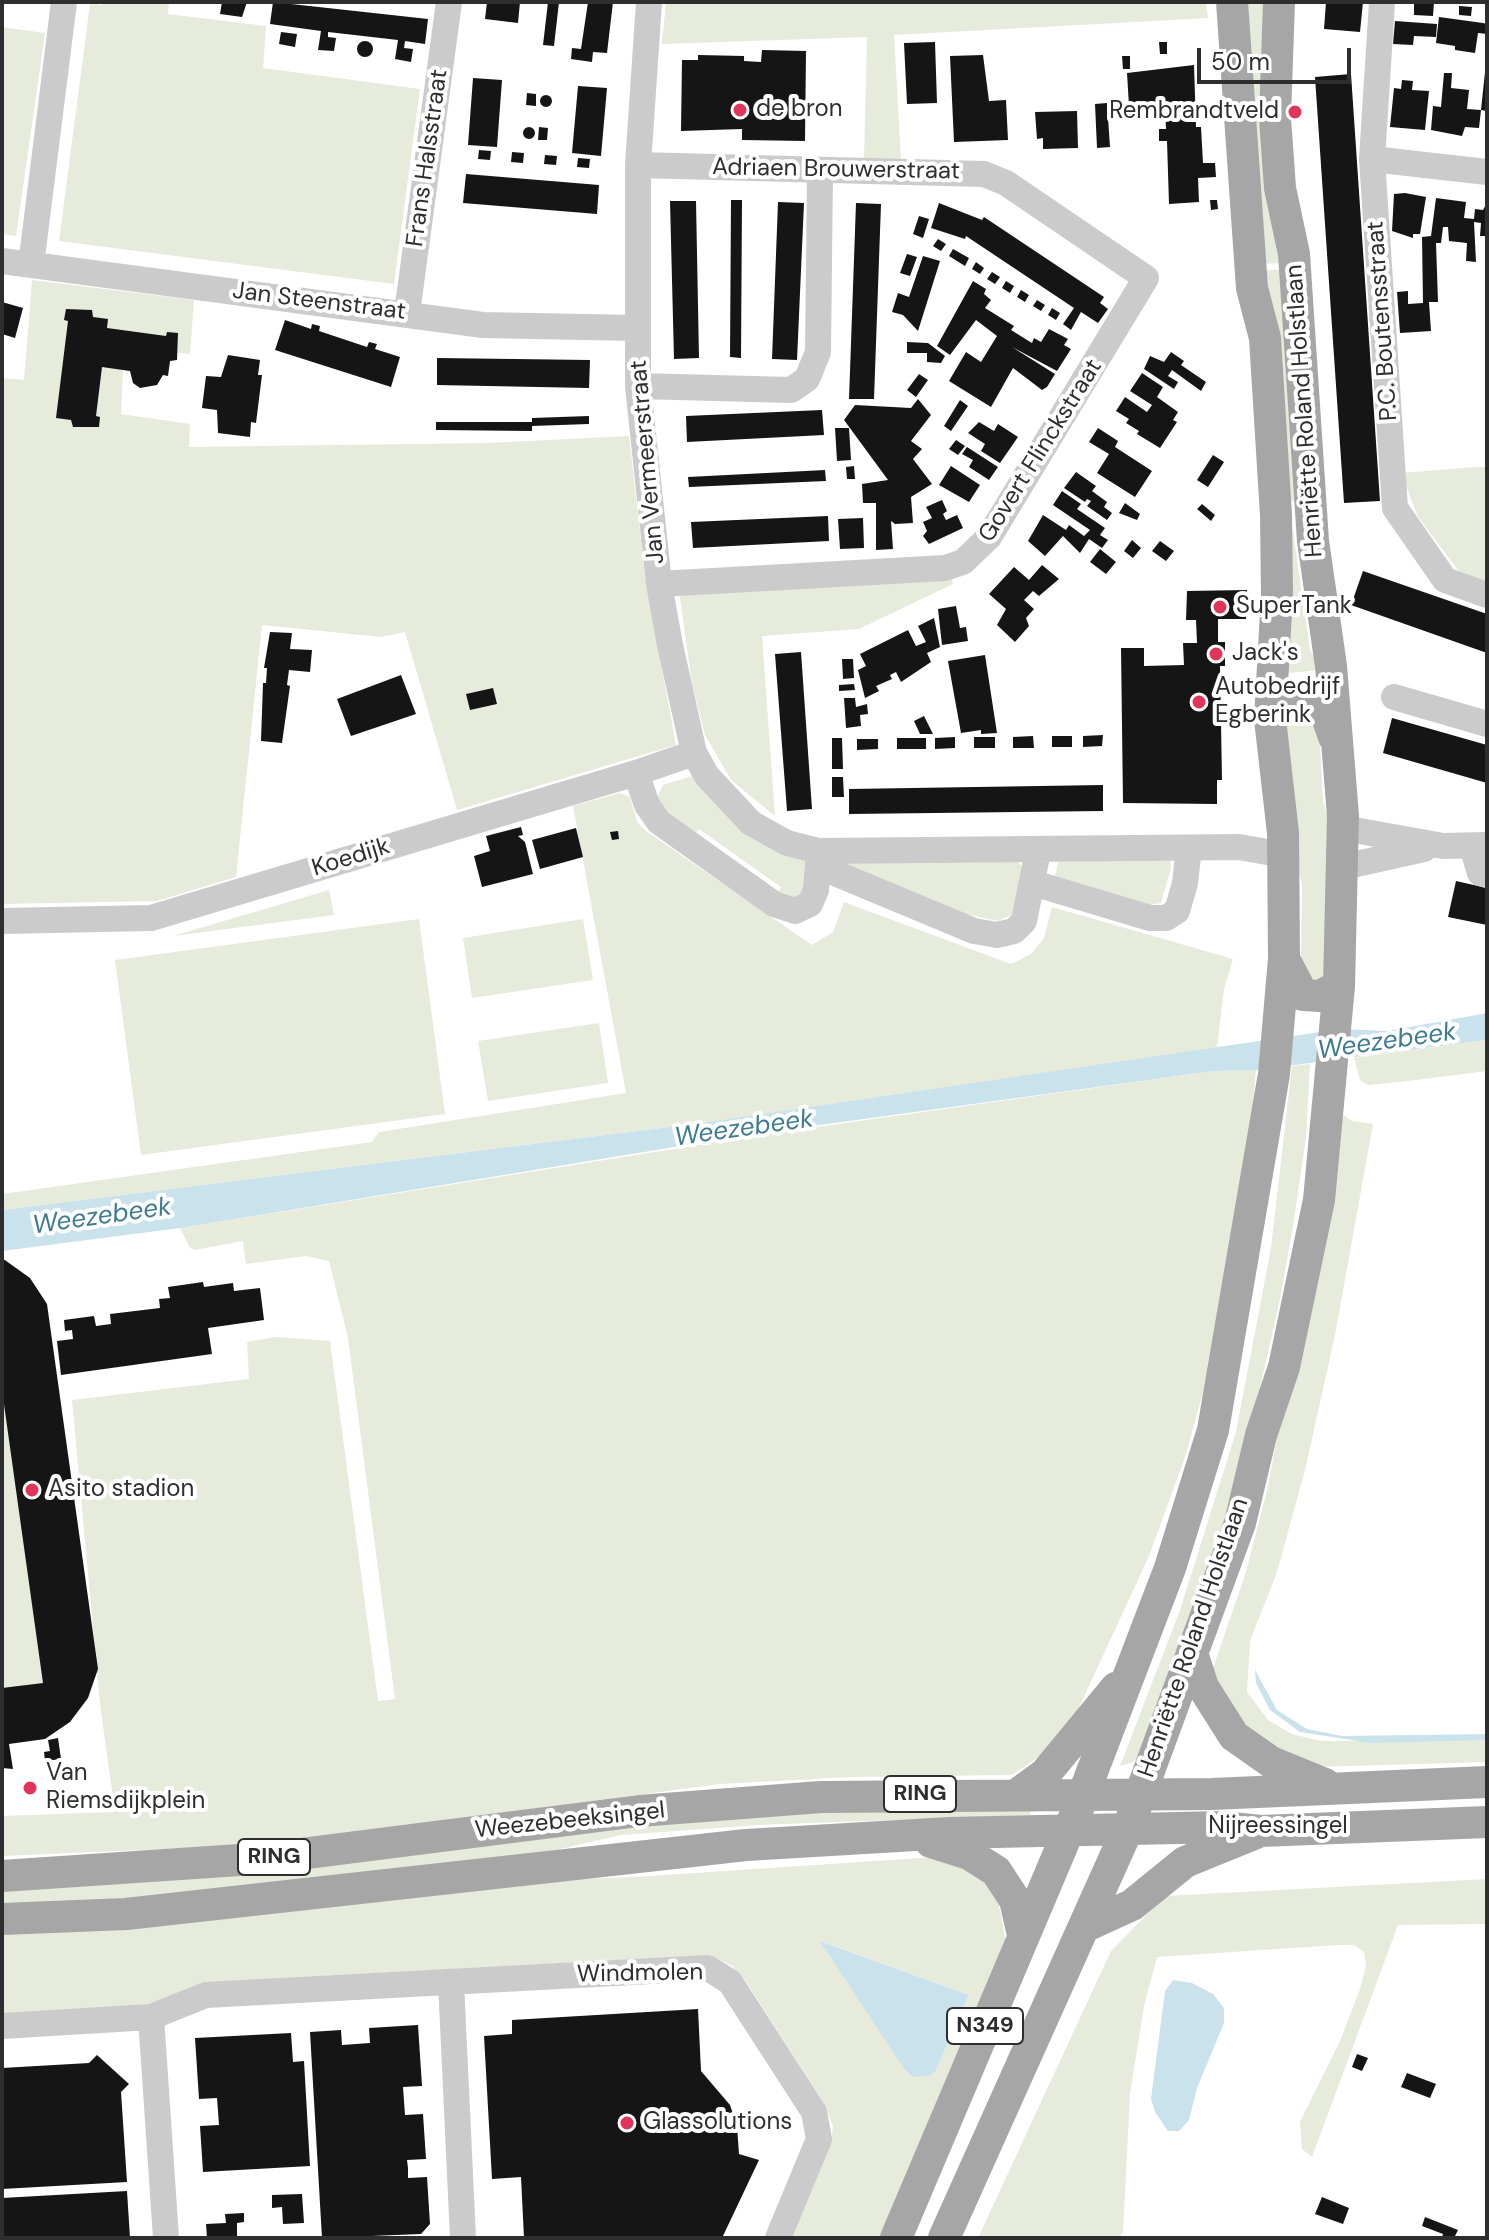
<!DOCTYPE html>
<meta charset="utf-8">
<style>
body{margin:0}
#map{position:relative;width:1489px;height:2240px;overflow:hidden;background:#fff;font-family:"DM Sans",sans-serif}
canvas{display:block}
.frame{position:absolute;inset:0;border:4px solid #2e2e2e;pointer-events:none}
.scale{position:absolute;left:1197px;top:48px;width:154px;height:36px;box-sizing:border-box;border:4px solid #2e2e2e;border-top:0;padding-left:10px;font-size:24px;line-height:28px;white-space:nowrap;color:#2e2e2e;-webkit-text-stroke:6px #fff;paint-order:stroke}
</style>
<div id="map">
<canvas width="1489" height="2240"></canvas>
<div class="frame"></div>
<div class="scale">50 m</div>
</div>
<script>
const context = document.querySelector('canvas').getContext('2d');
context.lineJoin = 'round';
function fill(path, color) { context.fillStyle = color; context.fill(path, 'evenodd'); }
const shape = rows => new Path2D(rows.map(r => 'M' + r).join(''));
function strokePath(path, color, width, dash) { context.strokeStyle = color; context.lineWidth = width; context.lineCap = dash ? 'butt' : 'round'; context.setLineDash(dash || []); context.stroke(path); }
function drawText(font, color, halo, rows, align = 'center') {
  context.font = font + ' "DM Sans",sans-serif'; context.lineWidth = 8; context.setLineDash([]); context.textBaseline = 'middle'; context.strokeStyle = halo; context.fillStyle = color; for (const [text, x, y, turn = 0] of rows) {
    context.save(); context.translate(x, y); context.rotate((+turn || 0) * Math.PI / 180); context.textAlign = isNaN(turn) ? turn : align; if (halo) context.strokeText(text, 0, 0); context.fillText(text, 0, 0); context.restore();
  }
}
const green = shape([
 [102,2,169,2,168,14,266,26,263,68,420,89,394,284,59,241,90,4,102,5],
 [666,2,1206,2,1208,18,894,35,901,160,864,159,867,37,662,44],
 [1238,2,1272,2,1287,263,1256,264],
 [2,27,45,33,16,236,2,234],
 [1288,269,1301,505,1290,500,1256,271],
 [32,280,194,300,190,354,124,347,121,414,190,424,189,447,488,443,629,436,645,576,676,745,457,810,405,632,381,637,262,625,236,877,157,901,2,904,2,378,24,380],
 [1476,467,1487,467,1487,584,1458,570,1418,517,1401,473],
 [1284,527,1293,531,1310,650,1321,670,1278,674],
 [951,577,953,584,859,629,762,636,775,816,731,780,705,735,692,684,680,597,684,592],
 [1301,710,1319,723,1323,802,1336,840,1334,972,1315,987,1301,962,1302,884,1291,843,1281,720],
 [692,776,808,857,803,901,773,900,781,887,699,829,689,841,657,798,663,785],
 [620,793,630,797,637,822,646,831,812,945,833,932,844,902,1011,964,1031,954,1044,938,1052,907,1233,959,1224,989,1217,1048,694,1124,2,1210,2,1194,372,1142,379,1132,626,1093,573,806],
 [1165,859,1170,861,1171,868,1161,903,1150,905,1053,886,1058,862],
 [1008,861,1018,862,1024,868,1013,914,998,921,965,914,846,866,849,863],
 [329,890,334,915,173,936],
 [419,919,445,1114,141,1155,115,960],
 [583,919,593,980,472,998,463,938],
 [599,1023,608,1083,488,1101,478,1041],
 [1487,1040,1487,1071,1408,1081,1368,1085,1360,1080,1354,1058],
 [1310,1064,1306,1138,1293,1226,1280,1299,1243,1463,1223,1530,1145,1750,1133,1762,1120,1766,1180,1610,1236,1432,1271,1248,1292,1066],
 [1256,1070,1246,1192,1221,1328,1185,1457,1149,1556,1070,1727,1047,1751,1012,1775,850,1777,720,1784,258,1845,2,1856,2,1816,115,1812,100,1704,72,1400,249,1379,247,1342,276,1337,330,1341,378,1701,395,1699,348,1338,329,1261,306,1256,246,1264,243,1241,195,1250,190,1248,180,1228,767,1134,1214,1071],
 [1336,1110,1352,1121,1373,1124,1335,1335,1305,1470,1277,1572,1250,1641,1247,1692,1268,1720,1292,1734,1321,1741,1487,1740,1487,1762,1313,1767,1248,1737,1211,1674,1246,1572,1268,1486],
 [2,1271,86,1670,2,1733],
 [1030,1807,1030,1815,758,1825,621,1835,556,1850,242,1893,2,1908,2,1887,587,1830,782,1812],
 [936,1857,961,1863,985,1880,998,1900,1007,1948,885,2238,789,2238,832,2135,833,2126,824,2103,745,1980,732,1966,711,1955,301,1977,138,2010,2,2017,2,1928,518,1881,635,1877],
 [821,1941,969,1995,936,2070],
 [1487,1879,1487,1924,1398,1925,1312,2157,1302,2149,1300,2122,1340,2041,1360,1989,1366,1966,1364,1952,1354,1945,1338,1945,1157,1957,1144,2006,1130,2094,1123,2232,1119,2238,978,2238,1111,1951,1165,1896]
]);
const water = shape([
 [1487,1013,1487,1040,1256,1070,1214,1071,754,1134,180,1228,2,1251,2,1210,694,1124,1341,1029,1388,1031],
 [1255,1670,1277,1710,1307,1729,1342,1736,1487,1734,1487,1740,1371,1743,1300,1732,1270,1710,1256,1683],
 [820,1941,969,1995,936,2070,929,2076,913,2077,903,2067],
 [1173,1980,1192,1983,1213,1994,1224,2008,1224,2023,1197,2088,1189,2120,1179,2131,1168,2131,1155,2112,1151,2099,1165,1991]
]);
const building = shape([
 [222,2,247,2,242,17,220,14],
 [273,2,428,19,425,44,405,41,404,48,413,49,411,62,395,59,398,40,328,32,328,37,336,38,334,51,318,50,321,31,270,24],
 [487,2,520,2,518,23,485,19],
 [548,2,559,2,554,46,543,45],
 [588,2,613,2,607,53,593,52,592,62,571,59,572,48,581,49],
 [1326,2,1363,2,1360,32,1324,29],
 [1414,2,1434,2,1433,16,1414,15],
 [1459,6,1472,7,1471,16,1459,15],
 [1439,17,1483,23,1487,24,1487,34,1478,33,1475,53,1455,50,1455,46,1436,43],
 [1395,21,1437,24,1436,37,1414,36,1413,45,1393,44],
 [281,32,297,34,295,47,279,44],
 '357 49a8 8 0 1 1 16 0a8 8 0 1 1-16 0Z',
 [935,42,937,103,907,104,904,43],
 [1159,42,1167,42,1167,54,1160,54],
 [762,50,806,51,805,141,742,140,742,129,681,131,682,60,698,60,698,55,744,56,744,61,761,62],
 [983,55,989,101,1006,100,1008,140,954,142,950,56],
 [1122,56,1130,56,1130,69,1123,69],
 [1194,65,1196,127,1201,127,1203,163,1215,163,1216,177,1198,178,1199,202,1169,204,1167,141,1159,141,1159,129,1166,129,1165,104,1129,106,1127,73],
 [1485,72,1487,72,1487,111,1481,110],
 [1444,73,1452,73,1451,88,1469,90,1467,109,1481,110,1479,128,1465,127,1462,136,1431,130,1433,106,1441,107],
 [1351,74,1380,501,1344,503,1315,77],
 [473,78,502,80,497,147,468,145],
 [1402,80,1413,81,1412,90,1429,91,1425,130,1390,127,1394,88,1401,89],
 [578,86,607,88,601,156,572,153],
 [527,93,536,94,536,106,526,105],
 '540 101a6 6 0 1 1 12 0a6 6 0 1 1-12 0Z',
 [1107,103,1110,147,1097,148,1095,104],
 [1077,111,1078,148,1043,149,1043,138,1037,139,1035,112],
 '523 133a6 6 0 1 1 12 0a6 6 0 1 1-12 0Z',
 [539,127,548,128,547,140,538,140],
 [479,150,491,151,490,160,478,159],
 [512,152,524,153,523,163,511,162],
 [545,155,557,156,556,165,544,164],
 [578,158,590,159,589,168,577,167],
 [466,174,599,185,597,214,463,203],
 [1405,193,1426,197,1420,234,1413,234,1413,238,1392,231,1394,194],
 [1436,198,1466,202,1464,218,1474,219,1475,209,1483,210,1487,203,1487,236,1480,236,1481,223,1474,222,1476,262,1466,261,1467,243,1449,241,1448,227,1443,227,1441,243,1436,243,1438,302,1429,302,1431,331,1400,333,1397,292,1408,291,1408,304,1423,303,1422,237,1431,236],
 [731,200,742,200,741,358,730,357],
 [1210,200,1217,200,1218,209,1211,210],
 [670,201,696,201,699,358,674,359],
 [778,202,804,203,797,360,772,359],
 [856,203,881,204,874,399,849,399],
 [939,203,982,220,984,217,1104,297,1100,303,1108,309,1098,323,1081,312,1071,330,1063,324,1074,308,966,236,965,239,931,228],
 [919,216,929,219,923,238,913,234],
 [938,239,946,244,941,251,933,246],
 [953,249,969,258,965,266,949,256],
 [907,254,917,257,910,276,900,273],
 [923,256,940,261,918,331,903,315,892,312,898,293,909,297],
 [976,262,984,268,980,274,972,269],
 [992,272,1000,277,995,284,987,279],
 [973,281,986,289,984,294,991,300,985,308,1014,326,1011,330,1032,343,1034,338,1041,342,1049,329,1068,339,1064,345,1071,349,1057,371,1012,347,1055,374,1047,387,1042,390,1013,368,991,407,949,381,966,352,981,362,997,336,976,320,950,355,937,346],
 [1006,281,1014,286,1010,293,1002,288],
 [1021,290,1029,295,1025,302,1017,297],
 [1037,300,1045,305,1041,311,1033,306],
 [2,302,23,308,15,338,2,334],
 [1052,308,1060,313,1056,320,1048,315],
 [66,309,92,310,93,317,108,319,107,328,166,336,167,332,178,333,177,360,170,361,168,376,163,375,157,385,140,388,133,383,130,371,102,367,96,416,100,417,99,427,73,427,71,420,56,418,68,321,64,320],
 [285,320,311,329,312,324,320,326,319,331,367,347,369,342,377,344,375,349,400,357,391,387,275,350],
 [907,342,928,343,945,356,941,363,927,362,927,353,907,353],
 [1171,352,1184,361,1181,365,1206,382,1201,391,1172,370,1168,376,1178,382,1174,389,1144,369,1150,356,1164,362],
 [228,355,260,360,258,375,262,375,256,423,251,422,250,437,218,433,217,410,202,408,206,376,221,377],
 [437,358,590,360,589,388,437,385],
 [1142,373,1163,387,1157,397,1178,412,1173,420,1177,422,1160,448,1137,434,1139,431,1126,423,1129,419,1116,411,1125,397,1147,412,1152,405,1130,391],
 [919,374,928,380,916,397,907,390],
 [918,399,931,415,911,441,922,449,913,459,932,484,911,497,913,523,895,524,891,521,893,549,876,550,876,503,863,503,862,484,888,480,844,420,855,405,911,408],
 [960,400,968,406,951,431,944,426],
 [822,410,824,435,687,442,686,416],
 [589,416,589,424,532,426,532,431,436,430,436,422,532,422,532,418],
 [979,422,994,431,998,424,1018,437,1000,463,981,451,985,444,968,433],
 [835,428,849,428,851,460,837,461],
 [1098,428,1118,441,1115,447,1152,471,1135,497,1097,473,1109,454,1089,442],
 [956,440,965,446,958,455,949,449],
 [967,447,998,467,989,480,969,467,973,460,962,454],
 [1213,455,1224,462,1208,487,1197,480],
 [854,466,855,479,847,479,846,467],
 [951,466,980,485,969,502,939,485],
 [825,470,826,481,689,487,688,477],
 [1076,472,1096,486,1092,491,1107,502,1104,507,1112,513,1107,520,1087,506,1091,501,1087,499,1085,502,1064,488],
 [1062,491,1081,504,1077,509,1105,528,1100,535,1108,540,1102,548,1089,539,1080,553,1063,536,1045,556,1028,541,1043,515,1066,530,1069,525,1084,536,1090,530,1053,505],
 [942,500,947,511,943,514,946,520,957,515,963,528,929,544,923,536,927,531,923,522,932,518,926,507],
 [1125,503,1140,514,1137,520,1119,513],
 [1202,504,1215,515,1211,521,1197,509],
 [828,516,829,541,693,548,691,522],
 [863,518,864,548,840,549,838,519],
 [1132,540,1141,548,1133,558,1124,551],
 [1160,541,1174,551,1166,561,1152,551],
 [1100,549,1116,562,1106,574,1090,562],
 [1042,565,1059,579,1039,596,1033,591,1024,600,1034,609,1026,618,1029,626,1015,642,997,625,1006,609,989,594,1014,567,1029,580],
 [1363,571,1487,614,1487,653,1351,605],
 [1247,590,1246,619,1218,619,1218,642,1225,642,1225,666,1220,666,1222,780,1217,780,1217,804,1123,803,1121,648,1144,648,1144,666,1184,665,1183,643,1197,643,1196,620,1186,620,1187,591],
 [956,606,960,628,966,627,968,641,942,645,938,609],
 [934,618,940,647,927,653,931,662,901,682,896,672,890,675,892,679,876,686,879,691,865,698,858,670,866,666,860,654,908,630,916,646,926,642,918,626],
 [270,632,292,633,290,649,312,650,310,672,289,670,287,685,290,686,282,743,261,741,263,683,266,683,267,668,264,668],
 [801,652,812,809,787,811,775,654],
 [985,655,997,733,981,734,981,730,961,733,948,661],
 [842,659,853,659,854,678,843,679],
 [401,675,416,714,351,736,337,699],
 [854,684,855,690,839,691,839,685],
 [493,688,497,704,470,710,466,694],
 [844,698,855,698,856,707,867,704,868,714,860,715,861,726,846,728],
 [924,716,933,734,920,734,914,721],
 [1392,718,1487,745,1487,783,1383,753],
 [1103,735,1102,746,1083,747,1083,736],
 [1033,736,1034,748,1013,748,1013,737],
 [1052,736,1072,736,1072,747,1052,747],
 [955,737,955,748,935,749,935,738],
 [974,737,995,737,995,748,974,748],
 [832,738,842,738,843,769,832,769],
 [897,738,926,738,926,749,897,749],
 [857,739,878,739,878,749,857,750],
 [832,777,843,777,844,797,832,797],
 [1103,785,1103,811,849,814,849,789],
 [521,827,523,835,518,836,525,842,533,874,482,887,474,856,490,851,486,836],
 [576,828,583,857,540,869,532,840],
 [618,831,619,839,612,840,610,832],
 [1456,881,1487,888,1487,925,1448,917],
 [2,1258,30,1278,47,1304,98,1669,88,1698,70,1722,45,1739,9,1744,13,1769,2,1768,2,1688,43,1683,2,1390],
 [203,1282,204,1287,233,1283,234,1291,260,1288,264,1320,208,1328,212,1354,61,1375,57,1341,73,1339,72,1330,65,1331,64,1320,94,1316,96,1326,111,1324,110,1314,160,1308,159,1299,170,1298,168,1287],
 [58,1738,61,1759,45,1761,44,1752,50,1751,48,1740],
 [698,2009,701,2071,730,2105,737,2126,739,2154,759,2160,722,2238,524,2238,521,2177,492,2179,484,2036,512,2034,512,2020],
 [418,2025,422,2086,403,2087,405,2115,423,2114,426,2159,407,2160,408,2168,408,2178,427,2177,430,2224,421,2234,322,2238,310,2032,341,2030,342,2045,370,2043,369,2028],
 [291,2033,293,2062,304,2061,310,2166,203,2172,200,2126,219,2125,217,2098,199,2099,195,2038],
 [1357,2054,1368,2058,1362,2071,1352,2067],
 [97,2055,129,2084,121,2092,127,2182,2,2189,2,2068,89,2063],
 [1407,2073,1436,2084,1430,2098,1401,2087],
 [127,2191,130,2238,2,2238,2,2198],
 [302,2194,304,2223,283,2224,282,2207,272,2208,272,2195],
 [1322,2197,1349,2208,1343,2224,1315,2214],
 [244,2213,244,2222,237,2223,237,2238,207,2238,206,2224,226,2223,225,2214],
 [1425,2217,1458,2230,1454,2238,1442,2238,1443,2234,1422,2226]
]);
const minor = shape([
 [649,2,638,165,638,386,659,584,670,645,694,753,707,776,751,823,787,843,819,851,1239,847,1284,855],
 [1382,2,1372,159,1395,508,1445,580,1487,595],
 [1372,159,1487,172],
 [638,165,984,174,1006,183,1146,278,989,537,963,562,945,568,659,584],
 [2,261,483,325,636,328],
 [31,265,64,2],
 [407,313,449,2],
 [638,386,791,390,807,379,818,352,820,172],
 [1394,697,1487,724],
 [636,773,647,805,659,822,774,904,795,911,810,904,816,890,819,851],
 [1343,828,1443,846,1487,845],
 [1472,846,1480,873,1487,875],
 [818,866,974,931,997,935,1014,931,1024,921,1038,851],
 [1343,867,1424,849],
 [1033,883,1150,918,1166,918,1177,911,1185,883,1189,848],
 [2,921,151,918,636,773,694,753],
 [451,1982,463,2238],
 [151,2017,166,2238],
 [2,2026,151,2017,206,1995,708,1968,730,1982,814,2112,819,2139,778,2238]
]);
const major = shape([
 [1270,719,1291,701,1314,701,1326,714,1334,737],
 [1284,959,1303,995,1320,996,1339,986],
 [1192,1653,1203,1687,1234,1736,1271,1762,1325,1784],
 [1019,1793,1045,1774,1116,1688],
 [931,1842,969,1854,996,1871,1015,1900,1023,1935],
 [2,1876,269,1858,639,1811,821,1797,1212,1794,1487,1782],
 [2,1919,126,1914,746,1845,949,1833,1222,1827,1261,1831,1487,1822],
 [1086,1926,1132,1905,1185,1862,1254,1834],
 [896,2238,1079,1806,1170,1568,1213,1430,1274,1074,1284,959,1283,833,1270,719,1277,595,1276,515,1265,338,1252,288,1232,2],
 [944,2238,1128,1828,1240,1523,1261,1435,1284,1367,1319,1200,1339,986,1343,816,1331,666,1313,541,1294,254,1280,188,1275,118,1279,2]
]);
const markers = [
 [740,110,8,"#e1345a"],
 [1295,112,8,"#e1345a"],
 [1220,607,8,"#e1345a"],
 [1216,654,8,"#e1345a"],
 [1199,702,8,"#e1345a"],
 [32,1490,8,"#e1345a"],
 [30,1788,8,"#e1345a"],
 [627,2123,8,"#e1345a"]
];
const shields = [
 [920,1794,72],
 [274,1857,72],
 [985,2026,76]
];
const shieldNames = [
 ["RING",920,1794],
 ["RING",274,1857],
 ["N349",985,2026]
];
const poiNames = [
 ["de bron",756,110],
 ["Rembrandtveld",1279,112,"right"],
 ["SuperTank",1236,607],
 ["Jack's",1232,654],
 ["Autobedrijf",1215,688],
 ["Egberink",1215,716],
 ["Asito stadion",48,1490],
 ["Van",46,1774],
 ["Riemsdijkplein",46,1802],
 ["Glassolutions",643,2123]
];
const streetNames = [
 ["Frans Halsstraat",428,158,-82],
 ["Adriaen Brouwerstraat",836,170,1],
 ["Jan Steenstraat",319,302,7],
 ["P.C. Boutensstraat",1383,321,-94],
 ["Henriëtte Roland Holstlaan",1305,411,-94],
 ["Govert Flinckstraat",1041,451,-58],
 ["Jan Vermeerstraat",648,462,-95],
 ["Koedijk",351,858,-17],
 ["Henriëtte Roland Holstlaan",1194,1638,-71],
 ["Weezebeeksingel",570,1821,-6],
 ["Nijreessingel",1278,1827],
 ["Windmolen",640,1974,-1]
];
const waterNames = [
 ["Weezebeek",1387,1042,-8],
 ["Weezebeek",744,1129,-8],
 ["Weezebeek",102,1217,-8]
];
fill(green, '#e6ebdc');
fill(water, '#c9e2eb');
fill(building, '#151515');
strokePath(minor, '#cbcbcb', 26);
strokePath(major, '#a6a6a6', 32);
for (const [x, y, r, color] of markers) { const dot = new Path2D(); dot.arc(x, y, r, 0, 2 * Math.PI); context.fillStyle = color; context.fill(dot); strokePath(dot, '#fff', 3); }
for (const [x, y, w] of shields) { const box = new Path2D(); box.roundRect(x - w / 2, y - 18, w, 36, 6); context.fillStyle = '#fff'; context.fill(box); strokePath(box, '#2e2e2e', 2); }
drawText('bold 22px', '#2e2e2e', null, shieldNames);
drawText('24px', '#2e2e2e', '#fff', poiNames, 'left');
drawText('24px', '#2e2e2e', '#fff', streetNames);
drawText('italic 26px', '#3e7b8f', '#fff', waterNames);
</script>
